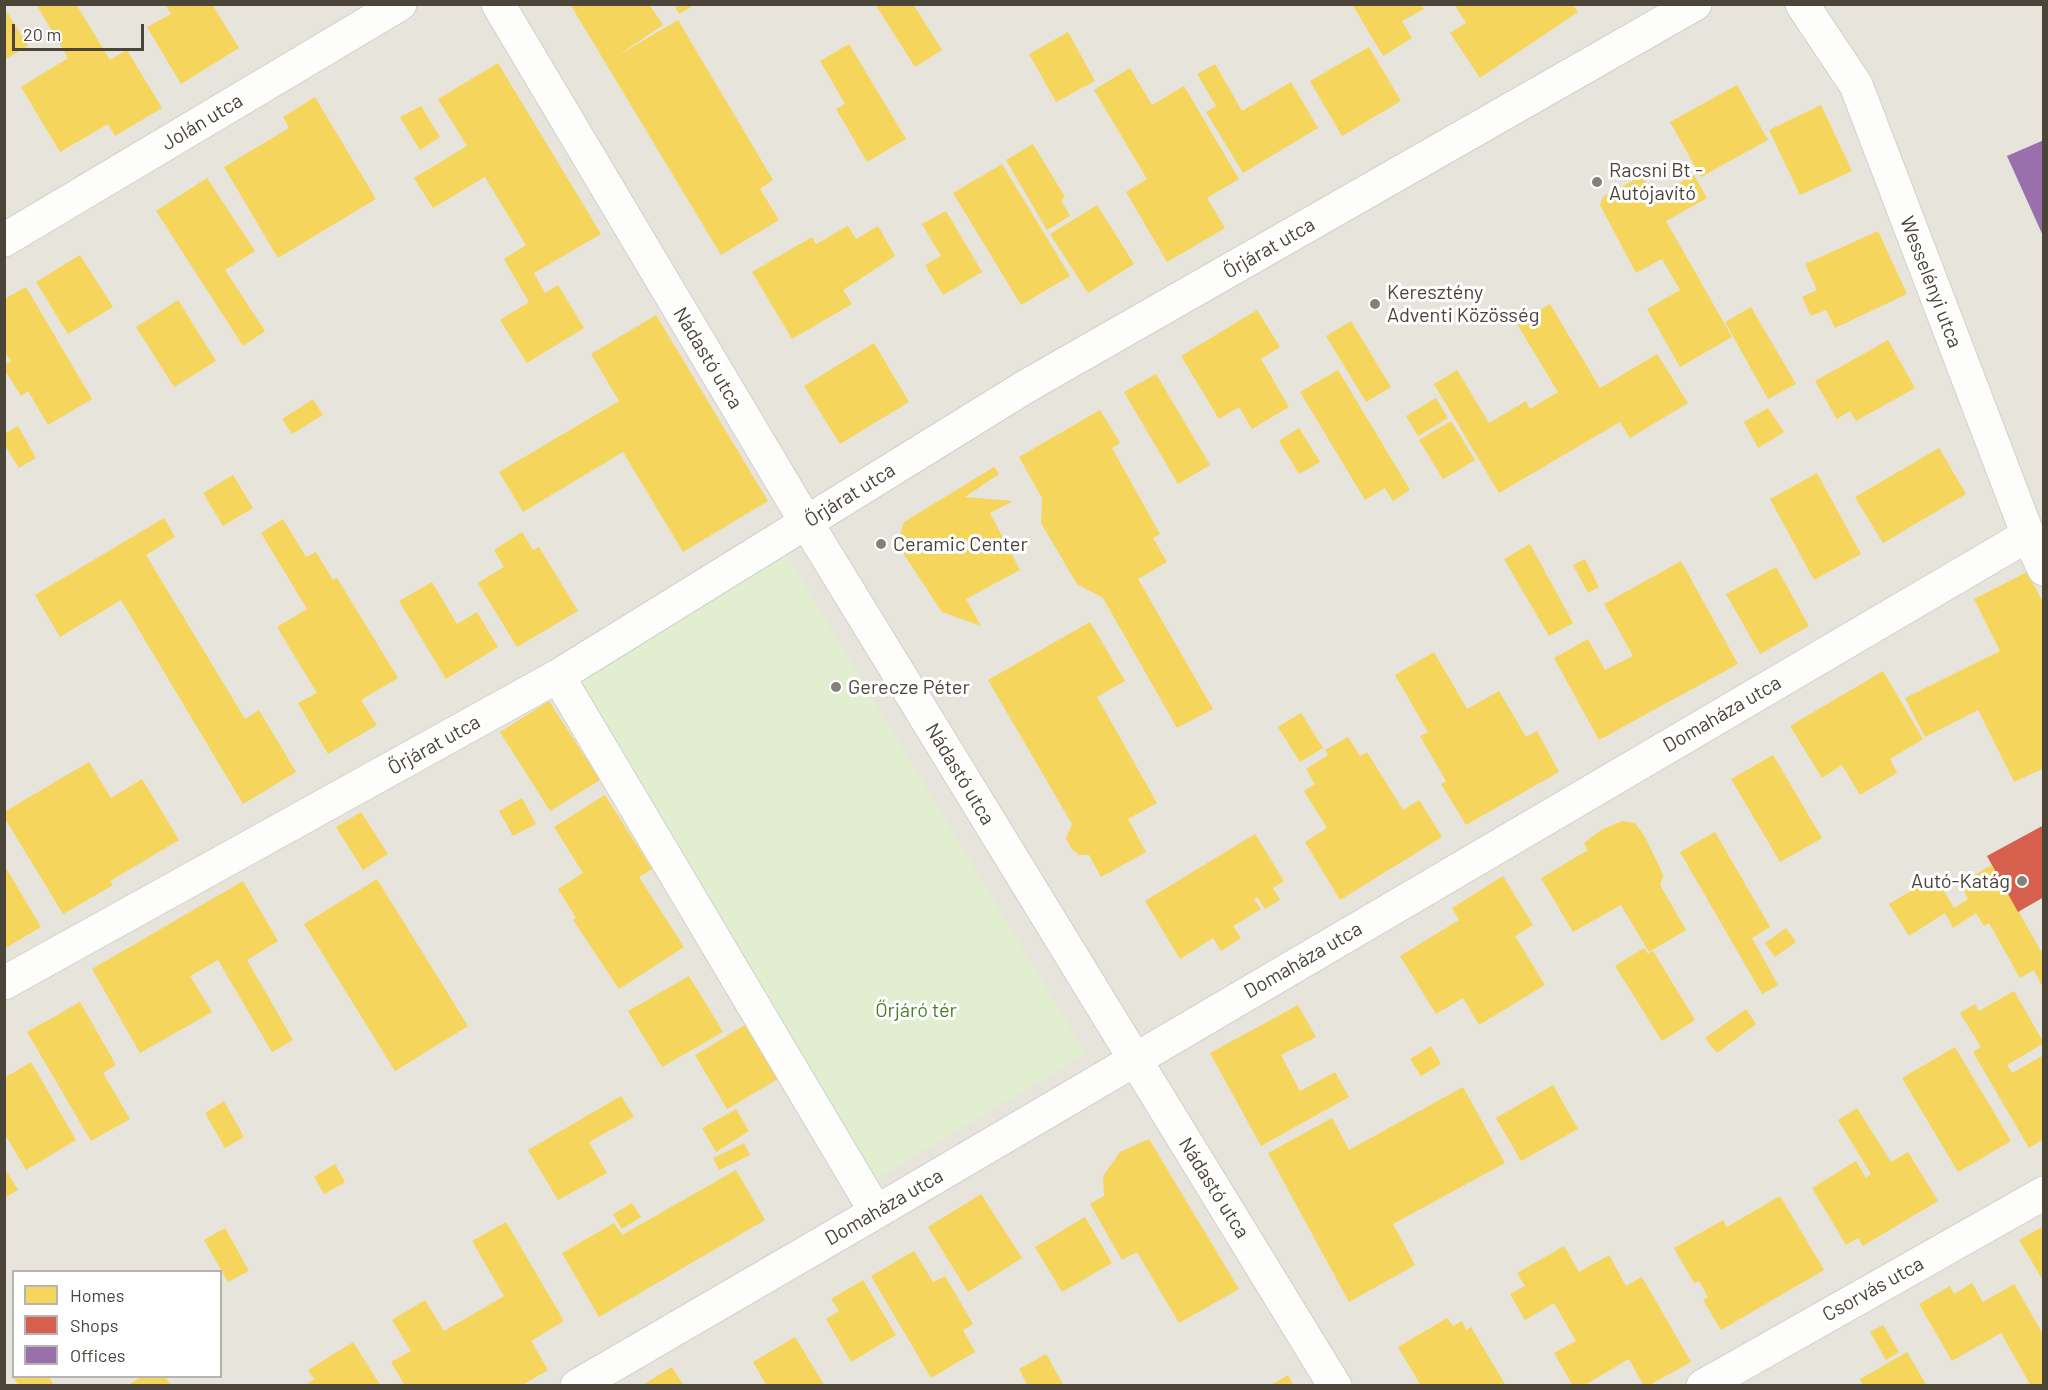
<!DOCTYPE html>
<meta charset="utf-8">
<style>
body{margin:0}
#map{position:relative;width:2048px;height:1390px;overflow:hidden;background:#f4f2ee;font-family:Barlow,sans-serif}
canvas{display:block}
.frame{position:absolute;inset:0;border:6px solid #4b4439;pointer-events:none}
.legend{position:absolute;left:12px;top:1270px;width:210px;height:108px;box-sizing:border-box;background:#fff;border:2px solid #b7b4b0;margin:0;padding:8px 10px;list-style:none;font-size:18px;color:#4b4439}
.legend li{display:flex;align-items:center;gap:12px;height:30px}
.legend b{width:30px;border:2px solid #b7b4b0}
.scale{position:absolute;left:12px;top:24px;width:132px;height:27px;box-sizing:border-box;border:3px solid #4b4439;border-top:0;padding-left:8px;font-size:18px;line-height:21px;white-space:nowrap;color:#4b4439;-webkit-text-stroke:4px #fff;paint-order:stroke}
</style>
<div id="map">
<canvas width="2048" height="1390"></canvas>
<div class="frame"></div>
<ul class="legend">
<li><b style="height:16px;background:#f6d55c"></b>Homes</li>
<li><b style="height:16px;background:#d6604d"></b>Shops</li>
<li><b style="height:16px;background:#9970ab"></b>Offices</li>
</ul>
<div class="scale">20 m</div>
</div>
<script>
const context = document.querySelector('canvas').getContext('2d');
context.lineJoin = 'round';
function fill(path, color) { context.fillStyle = color; context.fill(path, 'evenodd'); }
const shape = rows => new Path2D(rows.map(r => 'M' + r).join(''));
function strokePath(path, color, width, dash) { context.strokeStyle = color; context.lineWidth = width; context.lineCap = dash ? 'butt' : 'round'; context.setLineDash(dash || []); context.stroke(path); }
function drawText(font, color, halo, rows, align = 'center') {
  context.font = font + ' Barlow,sans-serif'; context.lineWidth = 6; context.setLineDash([]); context.textBaseline = 'middle'; context.strokeStyle = halo; context.fillStyle = color; for (const [text, x, y, turn = 0] of rows) {
    context.save(); context.translate(x, y); context.rotate((+turn || 0) * Math.PI / 180); context.textAlign = isNaN(turn) ? turn : align; if (halo) context.strokeText(text, 0, 0); context.fillText(text, 0, 0); context.restore();
  }
}
const residential = shape([
 [5,5,2043,5,2043,1385,5,1386],
 [14,1272,220,1272,220,1376,14,1376]
]);
const green = shape([
 [787,555,1086,1054,875,1180,578,680]
]);
const homes = shape([
 [36,4,76,4,110,60,127,50,162,108,115,136,108,124,60,152,21,87,68,58],
 [165,4,212,4,239,48,181,84,147,27,171,14],
 [570,4,649,4,663,25,617,56,678,20,773,180,760,189,779,220,721,255],
 [674,4,696,4,679,14],
 [875,4,913,4,942,50,915,67],
 [1352,4,1421,4,1424,9,1402,21,1412,38,1383,56],
 [1454,4,1573,4,1578,12,1480,78,1450,33,1466,23],
 [7,12,28,46,4,60,4,14],
 [1068,32,1095,81,1056,102,1029,54],
 [849,44,906,139,867,162,836,109,845,104,820,61],
 [1369,47,1401,101,1342,136,1310,81],
 [498,63,601,234,534,273,545,293,558,285,584,328,527,363,500,320,529,302,504,259,526,245,485,177,433,208,414,178,467,146,438,99],
 [1215,64,1242,111,1291,82,1318,128,1243,173,1206,112,1216,106,1197,74],
 [1130,68,1152,105,1184,86,1239,179,1207,198,1225,228,1167,262,1126,192,1147,179,1094,90],
 [1737,85,1768,140,1701,177,1670,122],
 [315,97,376,199,278,258,224,167,289,128,283,117],
 [1821,105,1852,171,1800,195,1769,130],
 [421,106,440,137,420,150,400,117],
 [1033,144,1065,197,1061,200,1070,216,1047,230,1006,160],
 [1002,164,1070,276,1021,305,953,193],
 [1694,175,1707,198,1666,221,1732,337,1680,367,1647,309,1680,290,1662,259,1636,273,1600,205,1603,197,1642,176,1653,197],
 [207,178,255,251,225,270,265,331,243,346,156,211],
 [1097,205,1134,264,1088,293,1050,234],
 [946,211,982,272,943,295,925,265,941,256,922,224],
 [848,226,856,239,878,226,895,256,843,290,852,304,792,339,752,272,812,237,816,244],
 [1878,231,1907,294,1835,328,1826,310,1811,316,1802,297,1817,290,1805,264],
 [80,255,113,307,68,334,36,282],
 [26,287,92,399,48,425,28,391,21,396,4,369,4,365,11,361,4,351,4,299],
 [178,300,216,361,174,387,136,327],
 [1550,304,1600,388,1657,354,1688,403,1630,438,1620,422,1499,493,1434,384,1457,370,1489,423,1526,401,1530,409,1558,392,1517,324],
 [1751,307,1796,384,1768,399,1725,322],
 [1257,310,1280,347,1261,359,1289,407,1252,429,1239,407,1219,419,1181,356],
 [656,315,768,501,683,552,623,452,523,512,499,472,619,401,591,354],
 [1351,321,1391,387,1366,402,1326,336],
 [1888,340,1915,388,1856,421,1850,411,1837,419,1815,381],
 [874,343,909,402,840,444,804,386],
 [1338,370,1410,490,1393,501,1385,488,1365,500,1300,392],
 [1156,374,1210,465,1178,484,1124,392],
 [1436,398,1448,418,1418,436,1406,416],
 [313,399,323,415,292,434,282,419],
 [1768,408,1784,432,1758,448,1744,422],
 [1100,410,1120,443,1112,448,1160,534,1153,538,1167,562,1138,579,1213,709,1177,728,1103,598,1077,584,1041,523,1042,498,1019,457],
 [1451,421,1475,460,1443,479,1419,440],
 [18,426,36,458,19,468,4,444,4,434],
 [1299,428,1320,462,1299,474,1279,441],
 [1939,448,1966,494,1883,543,1855,497],
 [994,467,999,474,965,497,1013,501,990,513,1020,570,966,599,981,626,942,612,897,544,904,522],
 [1817,473,1861,554,1814,580,1770,499],
 [233,475,253,508,223,526,203,493],
 [164,518,175,537,146,555,245,719,259,710,296,772,243,804,121,600,60,637,35,595],
 [283,519,306,557,316,552,333,580,337,578,398,678,361,700,377,725,328,754,298,703,317,693,277,627,307,609,261,533],
 [522,532,533,550,539,547,578,611,517,647,478,583,504,567,494,550],
 [1530,544,1573,623,1549,636,1504,559],
 [1585,559,1599,587,1588,593,1573,565],
 [1681,561,1738,664,1599,740,1554,658,1588,639,1605,670,1633,656,1604,604],
 [1776,567,1809,626,1760,654,1726,594],
 [2027,572,2044,604,2044,768,2014,782,1978,710,1925,737,1905,698,2000,651,1974,599],
 [432,582,457,624,477,612,498,647,446,679,399,601],
 [1090,622,1125,681,1097,697,1157,803,1128,819,1146,852,1101,877,1089,855,1079,855,1071,848,1066,838,1072,824,988,680],
 [1434,652,1467,709,1499,691,1526,737,1537,731,1559,772,1466,825,1441,784,1446,781,1420,736,1428,732,1395,675],
 [1883,671,1923,739,1890,759,1897,773,1860,795,1842,765,1822,778,1790,726],
 [549,701,600,780,550,811,500,732],
 [1301,713,1323,748,1300,762,1278,727],
 [1348,737,1360,756,1367,752,1403,810,1419,800,1442,837,1340,900,1305,842,1327,828,1304,791,1315,784,1306,769,1328,755,1325,750],
 [1773,755,1822,838,1780,862,1731,779],
 [89,762,111,798,142,779,179,840,110,881,113,885,63,914,4,817,4,812],
 [605,795,652,869,639,877,684,947,619,989,573,920,576,918,558,889,583,873,554,827],
 [522,798,536,824,513,836,499,811],
 [361,812,388,854,363,870,336,827],
 [1622,821,1635,823,1645,837,1661,870,1663,877,1660,885,1686,930,1649,952,1621,905,1573,932,1541,878,1588,850,1584,843,1601,830],
 [1715,832,1770,927,1752,938,1778,985,1762,994,1680,852],
 [1255,834,1284,881,1273,888,1280,900,1265,909,1257,897,1254,899,1261,909,1233,926,1241,938,1221,951,1213,938,1180,959,1145,901],
 [1992,865,2041,951,2044,950,2044,990,2034,970,2020,978,1989,923,1984,926,1976,913,1953,928,1945,913,1909,936,1889,904,1935,876,1954,908,1968,899,1960,883],
 [6,868,41,927,4,949,4,869],
 [1503,876,1533,925,1515,936,1545,985,1479,1025,1463,998,1436,1014,1400,956,1459,920,1452,908],
 [377,879,468,1026,395,1071,304,924],
 [243,881,278,941,247,960,293,1040,272,1052,218,960,190,976,212,1012,140,1053,92,969],
 [1786,928,1796,942,1775,957,1765,943],
 [1644,948,1648,954,1653,951,1695,1020,1662,1041,1615,966],
 [689,976,723,1032,662,1067,628,1011],
 [2014,991,2044,1043,2007,1065,2012,1073,2044,1055,2044,1139,2029,1148,1973,1052,1981,1047,1960,1013,1975,1004,1979,1011],
 [80,1002,116,1065,103,1073,130,1119,91,1141,27,1032],
 [1298,1005,1316,1037,1281,1055,1300,1091,1335,1072,1349,1097,1261,1146,1210,1053],
 [1746,1009,1756,1024,1717,1053,1705,1038],
 [750,1022,783,1076,727,1109,695,1055],
 [1431,1046,1441,1064,1421,1076,1410,1059],
 [1955,1047,2011,1141,1958,1172,1902,1078],
 [31,1062,76,1140,26,1170,4,1133,4,1078],
 [1553,1085,1578,1129,1521,1161,1496,1118],
 [1463,1087,1505,1163,1393,1224,1415,1265,1349,1302,1268,1153,1332,1118,1349,1150],
 [621,1096,634,1117,589,1142,607,1173,558,1200,528,1150],
 [224,1101,244,1137,225,1148,205,1113],
 [1857,1108,1891,1162,1908,1152,1938,1201,1863,1246,1858,1238,1846,1245,1812,1188,1856,1161,1866,1178,1871,1174,1838,1120],
 [736,1109,749,1131,716,1152,702,1128],
 [1149,1139,1239,1289,1179,1323,1137,1252,1122,1260,1090,1204,1104,1196,1103,1176,1120,1152],
 [744,1143,750,1155,719,1170,713,1158],
 [335,1164,345,1182,324,1194,314,1177],
 [4,1167,18,1190,4,1198],
 [736,1170,765,1220,599,1317,562,1253,614,1223,622,1235],
 [981,1194,1022,1258,968,1292,928,1227],
 [1780,1196,1824,1270,1721,1330,1703,1300,1708,1297,1699,1281,1694,1283,1674,1248,1723,1220,1727,1227],
 [632,1203,641,1217,622,1229,613,1214],
 [1085,1217,1112,1263,1062,1292,1035,1247],
 [506,1222,564,1321,531,1341,548,1370,521,1386,405,1386,391,1362,411,1351,392,1320,425,1300,444,1331,504,1296,472,1241],
 [2044,1226,2044,1282,2019,1240],
 [225,1228,249,1271,228,1282,204,1240],
 [1564,1246,1579,1272,1609,1255,1626,1286,1642,1277,1691,1362,1648,1386,1644,1386,1629,1359,1583,1386,1573,1386,1554,1353,1576,1341,1554,1303,1525,1320,1510,1294,1525,1286,1517,1273],
 [914,1251,933,1282,945,1276,973,1324,963,1330,975,1352,931,1378,871,1276],
 [863,1280,896,1335,851,1362,826,1319,839,1311,831,1299],
 [1972,1283,1983,1302,2014,1284,2044,1336,2044,1386,2031,1386,2001,1333,1952,1361,1919,1304,1950,1286,1954,1294],
 [1447,1318,1453,1326,1462,1321,1466,1330,1471,1327,1506,1386,1421,1386,1398,1347],
 [1883,1325,1899,1352,1886,1360,1870,1332],
 [795,1337,825,1386,767,1386,753,1362],
 [353,1342,381,1386,304,1386,314,1379,308,1370],
 [1907,1352,1927,1386,1863,1386,1860,1379],
 [1046,1354,1064,1386,1028,1386,1019,1369],
 [672,1367,684,1386,641,1386],
 [1288,1375,1294,1386,1270,1386],
 [16,1376,49,1376,54,1386,19,1386,14,1378],
 [142,1376,165,1376,171,1386,127,1386]
]);
const shops = shape([
 [2044,825,2044,897,2018,912,1987,856]
]);
const offices = shape([
 [2044,140,2044,238,2007,156]
]);
const minor = shape([
 [498,4,806,522,1335,1386],
 [1802,4,1856,85,2028,535,2044,569],
 [4,240,400,4],
 [558,676,876,1212],
 [4,983,558,676,1025,387,1695,4],
 [577,1386,876,1212,2028,535],
 [1703,1386,2044,1193]
]);
const markers = [
 [1597,182,6,"#868178"],
 [1375,304,6,"#868178"],
 [881,544,6,"#868178"],
 [836,687,6,"#868178"],
 [2022,881,6,"#868178"]
];
const streetNames = [
 ["Jolán utca",202,122,-31],
 ["Őrjárat utca",1269,248,-30],
 ["Wesselényi utca",1931,282,69],
 ["Nádastó utca",708,358,59],
 ["Őrjárat utca",850,495,-32],
 ["Domaháza utca",1722,714,-30],
 ["Őrjárat utca",434,745,-29],
 ["Nádastó utca",960,774,59],
 ["Domaháza utca",1303,960,-30],
 ["Nádastó utca",1214,1188,58],
 ["Domaháza utca",884,1207,-30],
 ["Csorvás utca",1873,1289,-29]
];
const poiNames = [
 ["Racsni Bt -",1609,170],
 ["Autójavító",1609,193],
 ["Keresztény",1387,292],
 ["Adventi Közösség",1387,315],
 ["Ceramic Center",893,544],
 ["Gerecze Péter",848,687],
 ["Autó-Katág",2010,881,"right"]
];
const parkNames = [
 ["Őrjáró tér",916,1010]
];
fill(residential, '#e7e4dc');
fill(green, '#e1eecf');
fill(homes, '#f6d55c');
fill(shops, '#d6604d');
fill(offices, '#9970ab');
strokePath(minor, '#d2d0cb', 35);
strokePath(minor, '#fdfdfc', 33);
for (const [x, y, r, color] of markers) { const dot = new Path2D(); dot.arc(x, y, r, 0, 2 * Math.PI); context.fillStyle = color; context.fill(dot); strokePath(dot, '#fff', 2); }
drawText('20px', '#4b4439', '#fff', streetNames);
drawText('20px', '#4b4439', '#fff', poiNames, 'left');
drawText('20px', '#4a7f2a', '#fff', parkNames);
</script>
